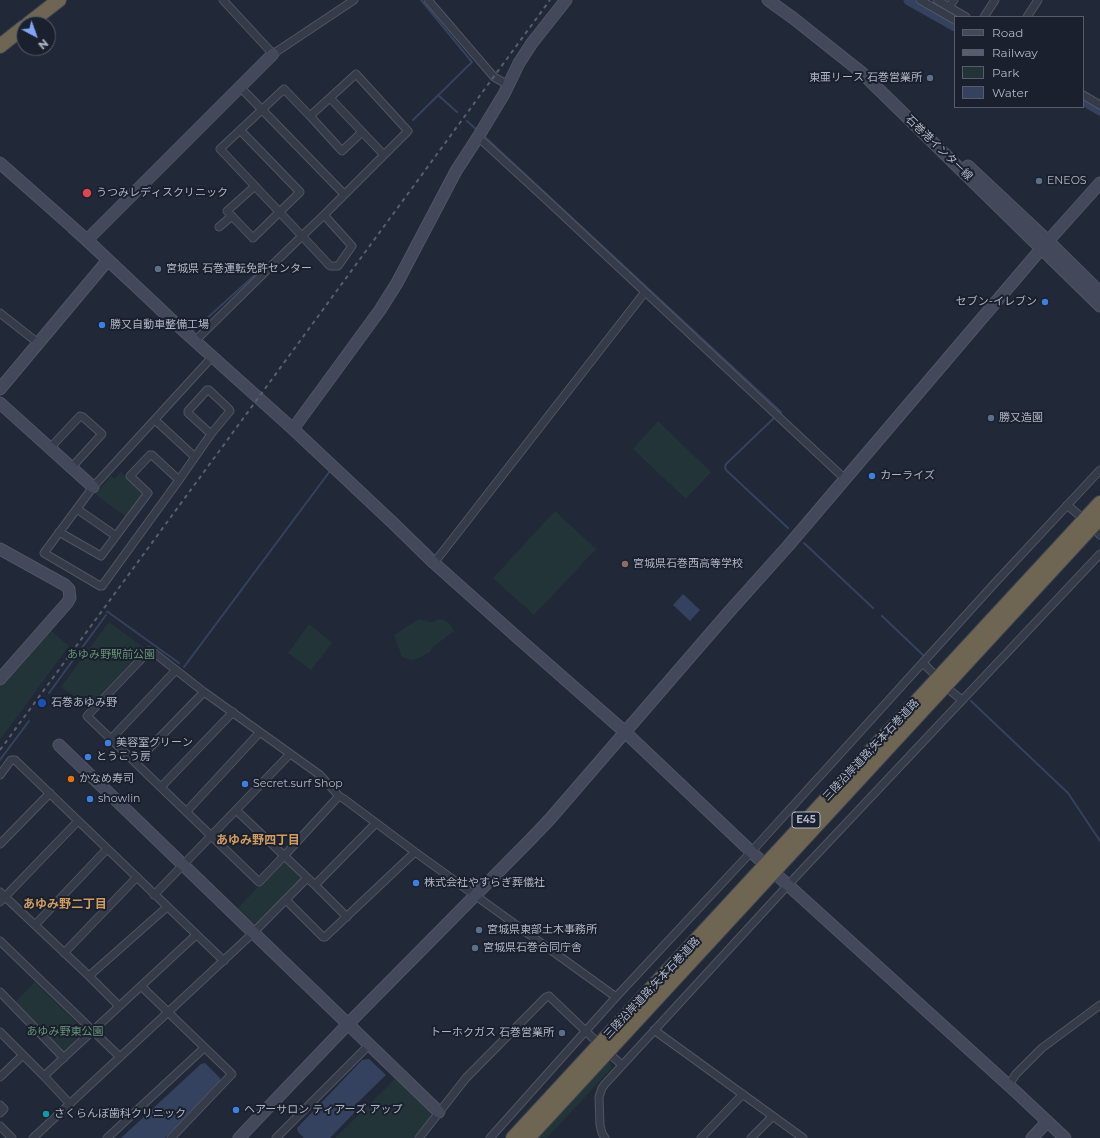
<!DOCTYPE html>
<meta charset="utf-8">
<style>
body{margin:0}
#map{position:relative;width:1100px;height:1138px;overflow:hidden;background:#212838;font-family:Montserrat,sans-serif}
canvas{display:block}
.legend{position:absolute;left:954px;top:16px;width:130px;height:92px;box-sizing:border-box;background:#1a202d;border:1px solid #565c6a;margin:0;padding:5px 7px;list-style:none;font-size:12px;color:#afb5c5}
.legend li{display:flex;align-items:center;gap:8px;height:20px}
.legend b{width:20px;border:1px solid #565c6a}
.north{position:absolute;left:16px;top:16px;width:40px;height:40px;box-sizing:border-box;background:#1a202d;border:1px solid #565c6a;border-radius:50%;rotate:139deg;font-size:11px;font-weight:700;line-height:16px;text-align:center;color:#afb5c5}
.north::after{content:'';display:block;margin:auto;width:14px;height:18px;background:#84a4f5;clip-path:polygon(50% 0,100% 100%,50% 72%,0 100%)}
</style>
<div id="map">
<canvas width="1100" height="1138"></canvas>
<ul class="legend">
<li><b style="height:5px;background:#43495b"></b>Road</li>
<li><b style="height:5px;background:#575e6f"></b>Railway</li>
<li><b style="height:11px;background:#233439"></b>Park</li>
<li><b style="height:11px;background:#35425f"></b>Water</li>
</ul>
<div class="north">N</div>
</div>
<script>
const context = document.querySelector('canvas').getContext('2d');
context.lineJoin = 'round';
function fill(path, color) { context.fillStyle = color; context.fill(path, 'evenodd'); }
const shape = rows => new Path2D(rows.map(r => 'M' + r).join(''));
function strokePath(path, color, width, dash) { context.strokeStyle = color; context.lineWidth = width; context.lineCap = dash ? 'butt' : 'round'; context.setLineDash(dash || []); context.stroke(path); }
function drawText(font, color, halo, rows, align = 'center') {
  context.font = font + ' Montserrat,"Noto Sans JP",sans-serif'; context.lineWidth = 4; context.setLineDash([]); context.textBaseline = 'middle'; context.strokeStyle = halo; context.fillStyle = color; for (const [text, x, y, turn = 0] of rows) {
    context.save(); context.translate(x, y); context.rotate((+turn || 0) * Math.PI / 180); context.textAlign = isNaN(turn) ? turn : align; if (halo) context.strokeText(text, 0, 0); context.fillText(text, 0, 0); context.restore();
  }
}
const green = shape([
 [658,421,711,472,686,499,633,449],
 [121,472,141,491,141,496,125,516,95,494,111,476,115,479],
 [555,511,596,549,534,615,493,578],
 [419,619,429,622,433,622,438,619,444,620,449,623,454,631,433,647,430,652,417,659,411,660,402,657,394,635],
 [109,622,143,647,143,651,89,707,61,687],
 [309,624,332,643,311,670,288,653],
 [50,630,69,646,0,740,0,686],
 [282,862,287,862,301,875,301,880,259,924,255,924,238,908],
 [35,982,85,1031,85,1035,66,1052,62,1051,14,1003],
 [607,1062,611,1064,611,1069,547,1138,537,1138],
 [395,1079,430,1112,431,1118,413,1138,335,1138]
]);
const water = shape([
 [683,594,700,610,690,621,673,605],
 [369,1059,386,1075,352,1108,355,1112,330,1138,304,1138,298,1132,297,1128,362,1060],
 [205,1063,220,1078,220,1081,165,1138,121,1138,201,1064]
]);
const stream = shape([
 [438,95,457,112],
 [413,120,472,62,421,0],
 [467,121,477,130],
 [486,138,781,412],
 [69,232,101,261],
 [107,267,130,288],
 [194,330,258,272],
 [773,419,726,464,725,467,726,470,788,528],
 [804,543,873,608],
 [107,612,108,612,179,663],
 [882,616,923,655],
 [184,667,330,471],
 [49,693,106,615],
 [971,701,1068,793,1100,841],
 [0,760,29,721],
 [112,1138,198,1058]
]);
const river = shape([
 [909,0,955,26],
 [1083,100,1100,110]
]);
const street = shape([
 [223,0,273,54,354,0],
 [428,0,494,77,508,85],
 [920,0,955,20],
 [937,0,966,17],
 [949,7,954,0],
 [984,17,995,0],
 [1027,17,1038,0],
 [240,87,344,194],
 [1083,95,1100,105],
 [330,98,384,155],
 [310,116,342,151,362,132],
 [240,130,300,192,253,238,227,211,255,186],
 [478,137,551,204,845,479],
 [219,227,232,216],
 [0,313,38,343],
 [195,341,264,273,302,236,324,215,408,131,356,74,310,116,284,89,220,149,302,236,330,266,338,266,352,246,324,215],
 [155,420,195,457],
 [211,434,188,413,188,411,207,390,209,390,229,409,230,411,211,434,179,480,102,586,100,586,44,553,93,487,212,357],
 [50,448,80,416,83,417,102,434,72,467],
 [1067,505,1079,515],
 [77,509,116,536],
 [59,532,101,556,148,493,130,476,150,455,152,455,179,480],
 [1099,534,1100,535],
 [434,563,645,292],
 [923,663,932,672],
 [952,692,962,700],
 [111,739,176,670],
 [136,762,204,692],
 [0,775,11,760,15,760,224,961],
 [161,787,233,712],
 [339,796,284,856,259,882,87,716,146,654,149,651,153,652,204,692,320,775,339,796,344,799,415,852,616,997],
 [236,810,315,885,347,917],
 [187,811,260,732],
 [0,844,50,793],
 [315,885,376,823],
 [0,892,89,976,119,1006],
 [154,895,290,754],
 [286,900,323,937,325,937,415,852],
 [0,902,78,821],
 [35,925,107,849],
 [0,941,120,1057],
 [64,953,137,877],
 [89,976,167,907],
 [141,986,232,1074,171,1138],
 [0,992,64,1058],
 [654,1030,803,1138],
 [0,1032,44,1076,70,1104],
 [612,1056,622,1065],
 [44,1076,196,935],
 [0,1077,23,1055],
 [1008,1086,1016,1074,1042,1048,1100,1005],
 [0,1105,4,1109,0,1113],
 [0,1126,12,1138],
 [33,1138,253,933,307,878],
 [107,1138,204,1048],
 [276,1138,369,1045],
 [419,1138,466,1078,546,997,549,996,551,998,595,1040],
 [490,1138,616,997,752,851,994,584,1100,470],
 [605,1138,602,1133,600,1125,599,1097,602,1088,605,1084,788,885,1100,554],
 [701,1138,743,1094],
 [751,1138,773,1116]
]);
const secondary = shape([
 [768,0,793,18,861,72,1100,306],
 [0,163,87,240,176,324,293,429,393,523,434,563,518,638,625,732,760,860],
 [968,166,1048,241,1100,292],
 [87,240,273,54],
 [0,389,108,260],
 [0,403,93,487],
 [293,429,380,310,397,283,456,171,478,137,504,94,519,63,532,43,566,0],
 [0,549,65,585,69,589,70,598,67,603,0,679],
 [59,745,439,1112],
 [778,876,1016,1092,1065,1138],
 [239,1138,348,1024,529,841,550,819,728,613,788,546,1041,249,1100,183],
 [1032,1138,1047,1122]
]);
const highway = shape([
 [28,24,59,0],
 [0,46,24,27],
 [513,1138,1100,503],
 [528,1138,1100,518]
]);
const rail = shape([
 [0,750,550,0]
]);
const markers = [
 [930,78,4,"#5c6f8a"],
 [1039,181,4,"#5c6f8a"],
 [87,193,5,"#e0444e"],
 [158,269,4,"#5c6f8a"],
 [1045,302,4,"#3f7fe0"],
 [102,325,4,"#3f7fe0"],
 [991,418,4,"#5c6f8a"],
 [872,476,4,"#3f7fe0"],
 [625,564,4,"#8d6e63"],
 [42,703,5,"#1a4fb4"],
 [108,743,4,"#3f7fe0"],
 [88,757,4,"#3f7fe0"],
 [71,779,4,"#e8710a"],
 [245,784,4,"#3f7fe0"],
 [90,799,4,"#3f7fe0"],
 [416,883,4,"#3f7fe0"],
 [479,930,4,"#5c6f8a"],
 [475,948,4,"#5c6f8a"],
 [562,1033,4,"#5c6f8a"],
 [236,1110,4,"#3f7fe0"],
 [46,1114,4,"#0f9aa8"]
];
const shields = [
 [806,820,28]
];
const shieldNames = [
 ["E45",806,820]
];
const poiNames = [
 ["東亜リース 石巻営業所",922,78,"right"],
 ["ENEOS",1047,181],
 ["うつみレディスクリニック",96,193],
 ["宮城県 石巻運転免許センター",166,269],
 ["セブン-イレブン",1037,302,"right"],
 ["勝又自動車整備工場",110,325],
 ["勝又造園",999,418],
 ["カーライズ",880,476],
 ["宮城県石巻西高等学校",633,564],
 ["石巻あゆみ野",51,703],
 ["美容室グリーン",116,743],
 ["とうこう房",96,757],
 ["かなめ寿司",79,779],
 ["Secret.surf Shop",253,784],
 ["showlin",98,799],
 ["株式会社やすらぎ葬儀社",424,883],
 ["宮城県東部土木事務所",487,930],
 ["宮城県石巻合同庁舎",483,948],
 ["トーホクガス 石巻営業所",554,1033,"right"],
 ["ヘアーサロン ティアーズ アップ",244,1110],
 ["さくらんぼ歯科クリニック",54,1114]
];
const streetNames = [
 ["石巻港インター線",939,148,44],
 ["三陸沿岸道路;矢本石巻道路",871,750,-47],
 ["三陸沿岸道路;矢本石巻道路",652,988,-47]
];
const parkNames = [
 ["あゆみ野駅前公園",111,655],
 ["あゆみ野東公園",65,1032]
];
const neighbourhoodNames = [
 ["あゆみ野四丁目",258,840],
 ["あゆみ野二丁目",65,904]
];
fill(green, '#233439');
fill(water, '#35425f');
strokePath(stream, '#35425f', 2);
strokePath(river, '#35425f', 11);
strokePath(street, '#4f5563', 9);
strokePath(secondary, '#4f5563', 13);
strokePath(highway, '#3c4250', 16);
strokePath(street, '#353b48', 7);
strokePath(secondary, '#43495b', 11);
strokePath(highway, '#6e6652', 14);
strokePath(rail, '#575e6f', 2, [4, 4]);
for (const [x, y, r, color] of markers) { const dot = new Path2D(); dot.arc(x, y, r, 0, 2 * Math.PI); context.fillStyle = color; context.fill(dot); strokePath(dot, '#1a202d', 1.5); }
for (const [x, y, w] of shields) { const box = new Path2D(); box.roundRect(x - w / 2, y - 8, w, 16, 3); context.fillStyle = '#1a202d'; context.fill(box); strokePath(box, '#afb5c5', 1); }
drawText('bold 10px', '#afb5c5', null, shieldNames);
drawText('11px', '#afb5c5', '#1a202d', poiNames, 'left');
drawText('11px', '#afb5c5', '#1a202d', streetNames);
drawText('11px', '#679576', '#1a202d', parkNames);
drawText('bold 12px', '#d19c5e', '#1a202d', neighbourhoodNames);
</script>
